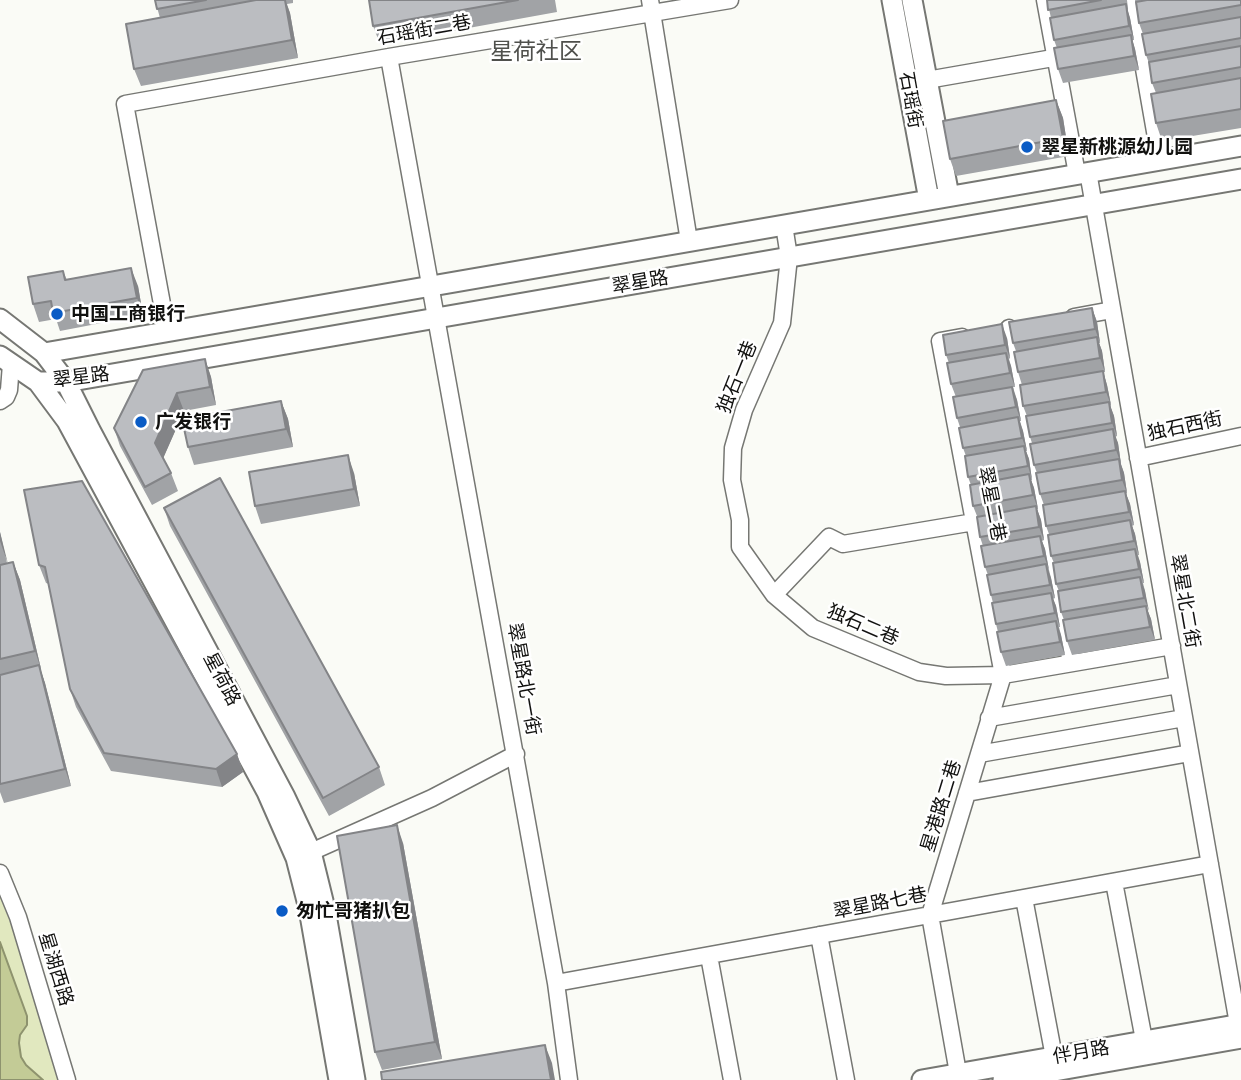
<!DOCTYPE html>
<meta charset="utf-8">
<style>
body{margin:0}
canvas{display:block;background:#fafbf6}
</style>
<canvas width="1241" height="1080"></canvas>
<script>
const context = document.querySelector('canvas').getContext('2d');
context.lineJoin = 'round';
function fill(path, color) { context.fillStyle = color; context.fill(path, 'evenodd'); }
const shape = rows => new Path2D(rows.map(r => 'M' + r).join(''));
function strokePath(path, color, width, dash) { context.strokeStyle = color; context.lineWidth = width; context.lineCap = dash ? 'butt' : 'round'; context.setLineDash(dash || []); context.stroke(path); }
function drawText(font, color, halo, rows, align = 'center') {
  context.font = font + ' Lato,"Noto Sans SC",sans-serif'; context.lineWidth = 5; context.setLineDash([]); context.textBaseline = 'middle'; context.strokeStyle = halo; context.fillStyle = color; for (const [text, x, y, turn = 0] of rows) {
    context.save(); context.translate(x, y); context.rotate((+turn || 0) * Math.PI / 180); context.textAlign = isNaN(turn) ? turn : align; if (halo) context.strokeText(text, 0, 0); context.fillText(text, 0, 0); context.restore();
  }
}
const green = shape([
 [0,896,54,1034,67,1080,43,1080,26,1065,21,1057,19,1044,20,1035,27,1025,27,1016,0,942]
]);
const water = shape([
 [0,942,27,1016,27,1025,20,1035,19,1043,21,1057,26,1065,43,1080,0,1080,0,942]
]);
const minor = shape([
 [650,0,689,241],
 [1045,0,1077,174],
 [1132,0,1160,160],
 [1112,48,1163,39],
 [389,57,556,983,569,1080],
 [927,80,1076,54],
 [1088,172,1240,1035],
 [784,225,789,257,782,323,744,410,733,448,732,480,740,520,740,547,774,595,813,628,919,672,946,676,1003,675,1172,646],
 [1074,317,1112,310],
 [1009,328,1071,663],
 [167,331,125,104,389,57,730,0],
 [0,401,6,397,9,390,11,364],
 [1138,458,1241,436],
 [774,595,829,537,843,544,974,522],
 [989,718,1178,685],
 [979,754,1184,718],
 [967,793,1190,753],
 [311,852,432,798,516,754],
 [0,873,18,917,67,1080],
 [1114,882,1144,1040],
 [1024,898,1054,1057],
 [819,935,846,1080],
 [709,956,732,1080],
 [556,983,1210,864],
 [958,1073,930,915,1003,675,940,341,962,337]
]);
const tertiary = shape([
 [892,0,929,200],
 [912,0,949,196],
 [0,319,44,353,66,382,90,430,285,797,311,852,325,909,355,1080],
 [44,353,1241,146],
 [0,356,38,382,67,421,267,792,296,858,309,909,339,1080],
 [38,382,66,382,1241,179],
 [922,1080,1241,1024],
 [1003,1080,1241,1038]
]);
const wall = shape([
 [155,0,293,0,293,3,287,4,290,13,298,58,141,86,134,69,160,18],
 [369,0,555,0,557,12,380,44,373,26],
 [1047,0,1127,0,1128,9,1127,10,1130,18,1134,40,1132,40,1135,49,1139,70,1063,83,1058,69,1057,48,1054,40,1051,18],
 [1135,0,1241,0,1241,128,1162,141,1156,123,1156,93,1152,83,1150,66,1146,55,1143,34,1139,23],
 [1056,100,1063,118,1069,156,956,176,950,159],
 [63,271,67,280,138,286,143,315,60,331,56,319,39,322,33,304],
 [1092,308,1097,322,1100,343,1099,343,1102,351,1105,372,1103,372,1107,385,1111,405,1110,406,1114,416,1117,436,1115,437,1118,443,1121,464,1124,473,1127,493,1126,494,1130,504,1134,525,1132,526,1135,534,1139,555,1138,555,1140,562,1144,583,1143,583,1145,591,1148,612,1151,619,1155,640,1072,655,1067,641,1064,620,1061,612,1059,591,1056,584,1054,563,1051,556,1049,534,1046,526,1044,505,1040,494,1037,473,1034,465,1032,443,1030,437,1027,416,1023,406,1022,385,1018,372,1016,351,1013,343],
 [1007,338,1010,358,1009,359,1011,366,1015,387,1013,387,1017,400,1021,421,1020,421,1023,431,1027,451,1026,451,1029,459,1032,480,1031,480,1034,488,1038,509,1037,509,1041,520,1044,540,1042,541,1045,549,1049,570,1051,578,1055,598,1053,599,1056,606,1060,627,1059,627,1061,635,1065,655,1006,666,1001,652,998,632,996,624,993,603,991,595,988,575,985,567,983,546,980,537,977,516,973,506,971,485,968,477,966,456,963,448,960,427,957,418,956,397,951,384,949,363,946,355],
 [205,359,211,377,216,405,184,411,163,458,171,473,178,491,152,505,120,446,114,428],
 [281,401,288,419,293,447,194,465,188,447],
 [354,473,360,506,261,524,255,506],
 [24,490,237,754,243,772,222,787,111,771,76,707,70,689,49,584,46,583,39,565],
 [164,508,379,767,385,785,329,816,170,526],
 [0,532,7,563,13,562,20,580,41,669,40,669,45,683,71,786,4,803,0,792],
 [403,843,442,1059,382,1070,375,1052]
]);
const shadedWall = shape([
 [285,0,290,13,298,58,292,40],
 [1126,4,1130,18,1134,40,1129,26],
 [1131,35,1135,49,1139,70,1134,56],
 [1056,100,1063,118,1069,156,1063,138],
 [131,268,138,286,143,315,137,298],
 [1092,308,1097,322,1100,343,1095,329],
 [1002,324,1007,338,1010,358,1005,345],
 [1097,337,1102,351,1105,372,1100,358],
 [1006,353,1011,366,1015,387,1010,373],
 [205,359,211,377,216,405,210,387],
 [1103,371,1107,385,1111,405,1106,392],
 [1012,387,1017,400,1021,421,1016,407],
 [177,393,184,411,162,461,155,443],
 [281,401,288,419,293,447,286,429],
 [1109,402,1114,416,1117,436,1112,423],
 [1018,417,1023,431,1027,451,1022,438],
 [1113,429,1118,443,1121,464,1116,450],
 [1024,446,1029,459,1032,480,1028,466],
 [348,455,354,473,360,506,354,489],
 [1119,459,1124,473,1127,493,1122,480],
 [1029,474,1034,488,1038,509,1033,495],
 [1125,491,1130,504,1134,525,1129,512],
 [1036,506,1041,520,1044,540,1039,527],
 [1130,520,1135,534,1139,555,1134,541],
 [0,532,8,564,0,541],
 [1040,536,1045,549,1049,570,1044,556],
 [1135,549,1140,562,1144,583,1139,569],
 [13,562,20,580,41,669,35,651],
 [1046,564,1051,578,1055,598,1050,585],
 [1140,577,1145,591,1149,611,1144,598],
 [1051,593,1056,606,1060,627,1055,613],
 [1146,606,1151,619,1155,640,1150,627],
 [1056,621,1061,635,1065,655,1060,642],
 [39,665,45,683,71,786,65,769],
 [237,754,243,772,222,787,216,769],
 [397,825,403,843,442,1059,435,1042],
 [545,1045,552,1063,555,1080,551,1080]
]);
const building = shape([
 [155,0,206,0,157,9,155,0],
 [256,0,285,0,292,40,134,69,126,24,256,0],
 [369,0,518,0,373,26,369,0],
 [1047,0,1101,0,1048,10,1047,0],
 [1147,0,1241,0,1241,5,1139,23,1136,2,1147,0],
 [1126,4,1129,26,1054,40,1050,18,1126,4],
 [1241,17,1241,38,1146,55,1142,34,1241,17],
 [1131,35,1134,56,1058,69,1054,48,1131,35],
 [1241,46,1241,67,1152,83,1149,62,1241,46],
 [1241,78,1241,109,1156,123,1151,94,1241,78],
 [1056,100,1063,138,950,159,943,121,1056,100],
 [131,268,137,298,53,313,51,301,33,304,28,277,63,271,65,280,131,268],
 [1092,308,1095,329,1013,343,1009,322,1092,308],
 [1002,324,1005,345,946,355,943,335,1002,324],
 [1097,337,1100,358,1018,372,1014,352,1097,337],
 [1006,353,1010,373,951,384,947,363,1006,353],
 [205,359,210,387,177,393,155,443,171,473,145,487,114,428,143,370,205,359],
 [1103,371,1106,392,1023,406,1020,385,1103,371],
 [1012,387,1016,407,957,418,953,397,1012,387],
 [281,401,286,429,188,447,182,419,281,401],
 [1109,402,1112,423,1030,437,1026,416,1109,402],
 [1018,417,1022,438,963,448,959,428,1018,417],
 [1113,429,1116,450,1034,465,1030,444,1113,429],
 [1024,446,1028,466,968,477,965,456,1024,446],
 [348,455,354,489,255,506,249,472,348,455],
 [1119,459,1122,480,1040,494,1036,473,1119,459],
 [1029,474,1033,495,973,506,970,485,1029,474],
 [220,478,379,767,323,798,164,508,220,478],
 [82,481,237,754,216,769,104,753,70,689,45,567,39,565,24,490,82,481],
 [1125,491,1129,512,1046,526,1043,505,1125,491],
 [1036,506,1039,527,980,537,977,517,1036,506],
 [1130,520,1134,541,1051,556,1048,535,1130,520],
 [1040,536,1044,556,985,567,981,546,1040,536],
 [1135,549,1139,569,1056,584,1053,563,1135,549],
 [13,562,35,651,0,659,0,565,13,562],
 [1046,564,1050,585,991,595,987,575,1046,564],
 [1140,577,1144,598,1061,612,1058,591,1140,577],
 [1051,593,1055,613,996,624,992,603,1051,593],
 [1146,606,1150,627,1067,641,1063,620,1146,606],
 [1056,621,1060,642,1001,652,997,632,1056,621],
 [39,665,65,769,0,784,0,675,39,665],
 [397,825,435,1042,375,1052,337,836,397,825],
 [545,1045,551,1080,382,1080,381,1072,545,1045]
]);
const markers = [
 [1027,147,7,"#095bc5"],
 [57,314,7,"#095bc5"],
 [141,422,7,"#095bc5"],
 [282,911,7,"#095bc5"]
];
const streetNames = [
 ["石瑶街二巷",424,30,-10],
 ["石瑶街",911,100,80],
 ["翠星路",640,282,-10],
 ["翠星路",81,377,-7],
 ["独石一巷",737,377,-68],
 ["独石西街",1185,426,-12],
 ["翠星二巷",992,504,79],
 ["翠星北二街",1185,601,80],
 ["独石二巷",863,625,23],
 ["星荷路",222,679,62],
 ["翠星路北一街",524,679,80],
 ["星港路二巷",941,806,-73],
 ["翠星路七巷",880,903,-11],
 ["星湖西路",56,969,73],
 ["伴月路",1081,1052,-10]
];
const poiNames = [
 ["翠星新桃源幼儿园",1041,147],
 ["中国工商银行",71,314],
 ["广发银行",155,422],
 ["匆忙哥猪扒包",296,911]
];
const quarterNames = [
 ["星荷社区",536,52]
];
fill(green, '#e1e8bf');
fill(water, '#c3cb96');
strokePath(water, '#8e936e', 2);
strokePath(minor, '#767773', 19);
strokePath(tertiary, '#767773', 23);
strokePath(minor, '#fff', 16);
strokePath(tertiary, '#fff', 19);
fill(wall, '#a1a3a6');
fill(shadedWall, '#838487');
fill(building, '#bbbdc1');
strokePath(building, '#838487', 2);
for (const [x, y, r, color] of markers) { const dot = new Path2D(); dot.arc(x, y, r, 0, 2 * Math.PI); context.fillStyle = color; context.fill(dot); strokePath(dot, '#fff', 2.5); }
drawText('19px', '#11110f', '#fff', streetNames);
drawText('bold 19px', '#11110f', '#fff', poiNames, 'left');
drawText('23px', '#4f504c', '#fff', quarterNames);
</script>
